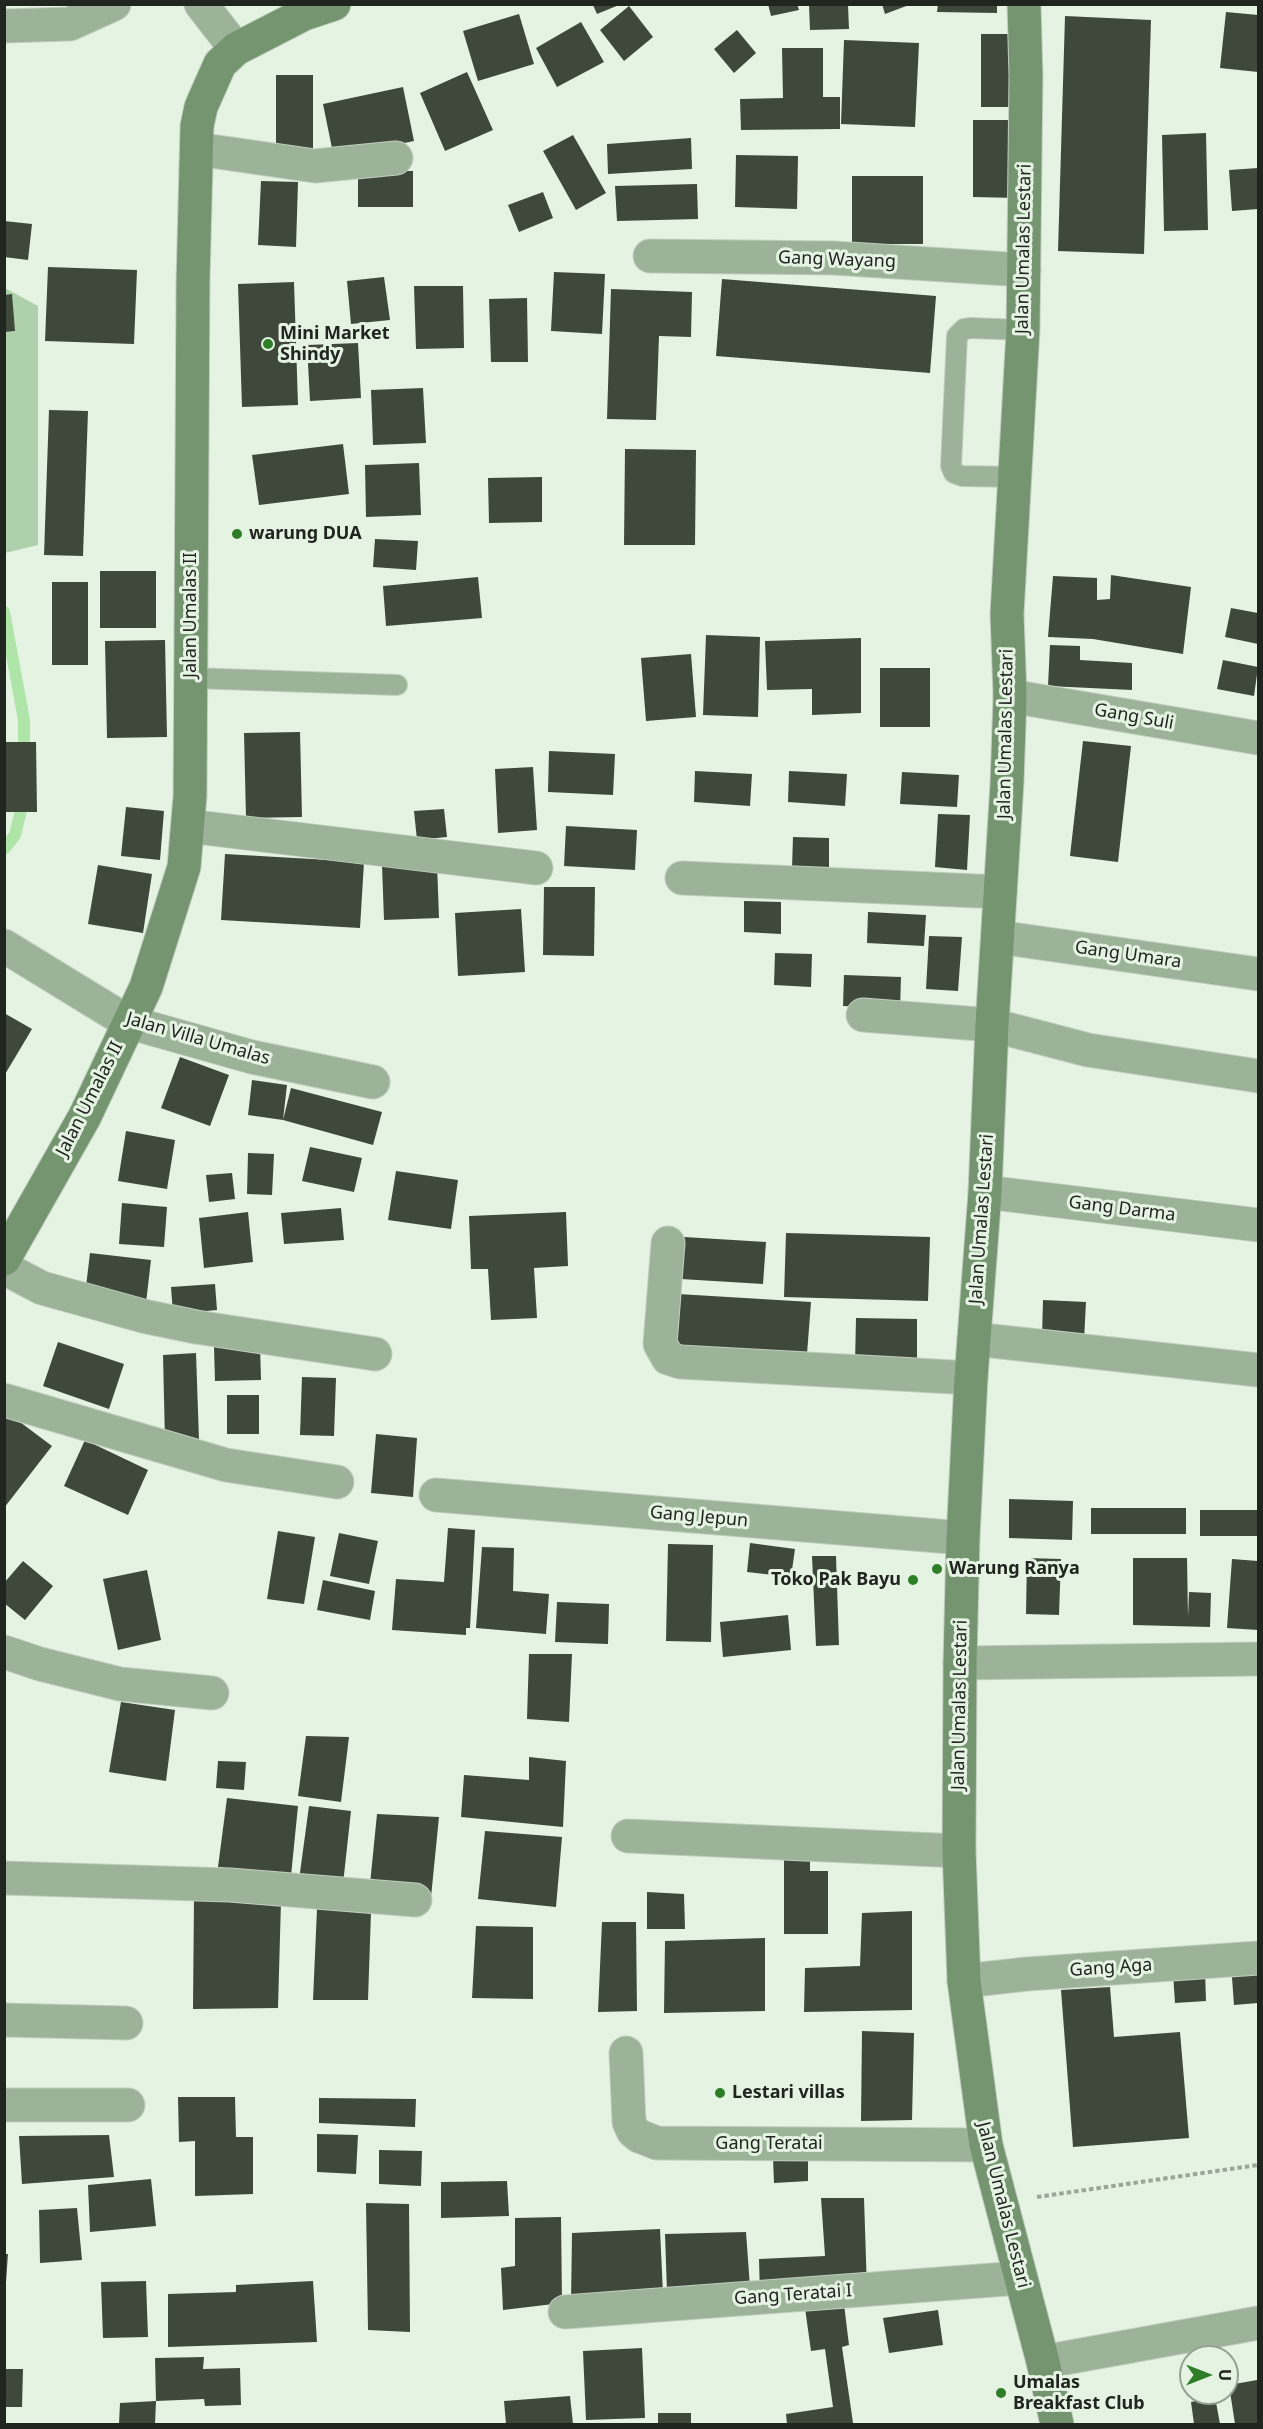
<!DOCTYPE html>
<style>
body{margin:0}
#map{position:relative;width:1263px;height:2429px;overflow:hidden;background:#e5f3e3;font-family:"Noto Sans",sans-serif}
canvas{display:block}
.frame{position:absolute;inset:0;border:6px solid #20251f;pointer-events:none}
.north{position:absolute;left:1179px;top:2345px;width:60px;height:60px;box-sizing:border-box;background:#e5f3e3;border:2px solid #96a195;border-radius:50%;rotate:90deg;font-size:16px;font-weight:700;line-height:24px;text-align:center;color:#20251f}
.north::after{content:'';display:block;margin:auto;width:21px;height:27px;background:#2e7e28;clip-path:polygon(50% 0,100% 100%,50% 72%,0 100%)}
</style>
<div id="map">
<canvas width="1263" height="2429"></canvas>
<div class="frame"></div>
<div class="north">U</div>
</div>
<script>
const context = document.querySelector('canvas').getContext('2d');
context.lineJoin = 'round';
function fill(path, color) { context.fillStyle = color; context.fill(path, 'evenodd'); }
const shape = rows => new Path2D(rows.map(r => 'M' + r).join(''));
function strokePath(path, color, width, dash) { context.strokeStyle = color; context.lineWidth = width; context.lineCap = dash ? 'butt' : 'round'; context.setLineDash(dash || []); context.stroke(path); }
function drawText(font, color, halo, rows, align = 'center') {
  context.font = font + ' "Noto Sans",sans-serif'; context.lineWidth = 6; context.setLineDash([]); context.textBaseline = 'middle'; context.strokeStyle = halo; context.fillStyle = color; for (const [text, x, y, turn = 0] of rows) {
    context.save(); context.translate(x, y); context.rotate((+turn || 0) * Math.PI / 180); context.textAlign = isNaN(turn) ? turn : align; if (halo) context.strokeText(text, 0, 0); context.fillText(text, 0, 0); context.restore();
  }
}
const green = shape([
 [5,288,38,306,38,545,5,553]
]);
const stream = shape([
 [4,612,24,720,24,757],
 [4,849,15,835,24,798]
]);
const building = shape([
 [768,4,797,4,799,10,771,16],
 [882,4,909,4,909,5,885,14],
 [938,4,997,4,997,13,937,12],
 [593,5,619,5,597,14],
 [809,5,848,5,849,29,810,30],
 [629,6,653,37,624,61,600,30],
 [1226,12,1258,15,1258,72,1220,68],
 [519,14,534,64,478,81,463,31],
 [1065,16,1151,20,1144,254,1058,251],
 [581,22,604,62,557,87,536,48],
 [737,30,756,53,734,73,714,49],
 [981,34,1014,34,1014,107,981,107],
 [844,40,919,43,915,127,841,124],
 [782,48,823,48,823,97,840,97,840,129,741,130,740,99,783,98],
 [467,72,493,130,445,151,420,93],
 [276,75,313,75,313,157,276,157],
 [403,87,414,141,334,158,323,104],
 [973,120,1019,120,1018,198,973,197],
 [1206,133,1208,230,1164,231,1162,135],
 [573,135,606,193,576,210,543,151],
 [691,138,692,169,608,174,607,144],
 [736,155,798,156,797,209,735,207],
 [1258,168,1258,209,1232,211,1229,170],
 [358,171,413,171,413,207,358,207],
 [852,176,923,176,923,244,852,244],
 [261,181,298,182,296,247,258,245],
 [697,184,698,219,617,221,615,186],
 [543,192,553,218,519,232,508,205],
 [4,221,32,224,28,260,4,257],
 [48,267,137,270,134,344,45,341],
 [554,272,605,274,602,334,551,331],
 [384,277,390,320,351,324,347,281],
 [722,279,936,296,930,373,716,356],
 [294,282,298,405,242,407,238,284],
 [414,286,463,286,464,348,416,349],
 [611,289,692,292,691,337,659,336,656,420,607,419],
 [12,294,15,331,4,332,4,295],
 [527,298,528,362,491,362,489,299],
 [358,343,361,398,310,401,307,345],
 [423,388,426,443,373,445,371,390],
 [49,410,88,411,83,556,44,555],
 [343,444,349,494,259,505,252,455],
 [625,449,696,450,695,545,624,545],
 [419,463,421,515,366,517,365,465],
 [542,477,542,522,489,523,488,478],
 [375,539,418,541,416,570,373,567],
 [100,571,156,571,156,628,100,628],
 [1111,575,1191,587,1183,654,1093,639,1048,637,1053,576,1097,578,1097,600,1110,599],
 [478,577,482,618,386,626,383,586],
 [52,582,88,582,88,665,52,665],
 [1231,608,1258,613,1258,644,1225,637],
 [706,635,760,637,758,717,703,715],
 [861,638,861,713,812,715,812,689,767,690,765,641],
 [165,640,167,737,107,738,105,641],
 [1050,645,1080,646,1080,660,1132,663,1132,690,1048,686],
 [691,654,696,717,646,721,641,658],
 [1223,660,1258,667,1254,696,1217,689],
 [880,668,930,668,930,727,880,727],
 [300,732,302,817,246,818,244,733],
 [1083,741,1131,746,1118,862,1070,856],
 [4,742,36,742,37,812,4,812],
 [549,751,615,754,613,795,548,792],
 [533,767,537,830,498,833,495,769],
 [695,771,752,774,750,806,694,802],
 [789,771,847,774,845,806,788,802],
 [902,772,959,775,957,807,900,804],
 [126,807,164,811,160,860,121,856],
 [444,809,447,837,417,840,414,811],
 [938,814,970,815,967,870,935,867],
 [566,826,637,830,635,870,564,866],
 [793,837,829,838,829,870,792,868],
 [225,854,364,862,360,928,221,920],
 [437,863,439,918,384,920,382,865],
 [98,865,152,874,143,933,88,924],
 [544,887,595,887,594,956,543,955],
 [744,901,781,902,781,934,744,932],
 [521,909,525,972,458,976,455,913],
 [868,912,926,915,924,946,867,943],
 [929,936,962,937,958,991,926,989],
 [775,953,812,954,811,987,774,985],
 [844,975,901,977,900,1009,843,1006],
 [4,1013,32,1029,4,1076],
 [180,1057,229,1075,210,1126,161,1108],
 [252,1080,287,1085,283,1120,291,1088,382,1112,373,1145,283,1120,248,1115],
 [126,1131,175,1140,167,1189,118,1181],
 [310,1147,362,1158,354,1192,302,1181],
 [248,1153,274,1154,272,1195,247,1194],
 [396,1171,458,1180,451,1229,388,1220],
 [232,1173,235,1199,209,1202,206,1175],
 [122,1203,167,1207,164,1247,119,1244],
 [341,1208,344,1240,284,1244,281,1213],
 [248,1212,253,1262,204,1268,199,1218],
 [566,1212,568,1266,534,1268,537,1318,491,1320,488,1269,471,1269,469,1216],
 [786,1233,930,1237,928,1301,784,1297],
 [684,1237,766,1242,763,1284,681,1279],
 [90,1253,151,1260,146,1303,85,1295],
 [215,1284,217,1310,173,1314,171,1287],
 [678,1294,811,1302,806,1367,673,1358],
 [1043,1300,1086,1302,1084,1340,1042,1338],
 [856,1318,917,1319,917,1365,855,1364],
 [58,1342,124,1364,109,1409,43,1386],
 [260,1345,261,1380,215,1381,214,1347],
 [196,1353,199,1440,165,1441,163,1355],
 [302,1377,336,1378,334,1436,300,1435],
 [227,1395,259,1395,259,1434,227,1434],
 [4,1410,52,1446,4,1508],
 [376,1434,417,1438,413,1497,371,1493],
 [85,1440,148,1470,128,1515,64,1486],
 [1009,1499,1073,1501,1072,1540,1009,1538],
 [1091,1508,1186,1508,1186,1534,1091,1534],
 [1200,1510,1258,1510,1258,1536,1200,1536],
 [448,1528,475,1530,470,1628,466,1628,466,1635,392,1630,396,1579,444,1582],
 [278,1531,315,1537,304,1604,267,1599],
 [339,1533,378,1541,369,1584,330,1576],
 [750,1543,795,1549,791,1577,747,1572],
 [668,1544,713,1545,711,1642,666,1641],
 [482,1547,514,1548,513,1591,549,1594,546,1634,476,1628],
 [812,1556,836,1556,839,1645,816,1646],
 [1027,1558,1061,1559,1059,1615,1026,1614],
 [1133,1558,1187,1558,1188,1617,1189,1592,1211,1593,1210,1627,1133,1625],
 [1232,1559,1258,1561,1258,1630,1227,1628],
 [23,1561,53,1586,25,1620,4,1603,4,1583],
 [147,1570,161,1640,118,1650,103,1579],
 [323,1580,375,1591,370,1620,317,1610],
 [557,1602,609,1604,608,1644,555,1642],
 [788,1615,791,1650,723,1657,720,1622],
 [529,1654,572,1654,569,1722,527,1719],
 [121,1702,175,1710,166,1781,109,1772],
 [306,1736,349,1737,341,1802,298,1796],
 [529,1757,566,1761,563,1827,461,1817,464,1775,529,1780],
 [218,1761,246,1762,244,1790,216,1788],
 [227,1798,298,1806,291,1876,218,1867],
 [309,1806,351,1811,343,1884,299,1880],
 [377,1814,439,1817,431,1897,369,1894],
 [485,1831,562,1837,556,1907,478,1899],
 [784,1860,810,1860,810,1871,828,1871,828,1934,784,1934],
 [647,1892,684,1894,685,1929,647,1929],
 [194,1897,281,1901,278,2008,193,2009],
 [317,1909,371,1912,368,2000,313,2000],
 [912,1911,912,2010,804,2012,805,1968,860,1966,862,1913],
 [602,1922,636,1922,637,2011,598,2012],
 [476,1926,533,1927,533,1999,472,1998],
 [765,1938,765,2011,664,2013,665,1941],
 [1258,1962,1258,2003,1234,2005,1231,1964],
 [1205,1971,1206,2001,1175,2003,1173,1973],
 [1110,1987,1114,2037,1180,2032,1189,2138,1073,2147,1061,1990],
 [862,2031,914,2033,912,2120,861,2121],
 [178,2097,235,2097,236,2137,253,2137,253,2194,195,2196,195,2141,179,2142],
 [319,2098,416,2099,415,2127,319,2123],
 [317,2134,358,2135,356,2174,317,2172],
 [109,2135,114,2177,22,2184,19,2136],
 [379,2150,422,2151,421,2186,379,2184],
 [808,2157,808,2181,774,2183,773,2158],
 [151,2179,156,2226,90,2232,88,2185],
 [507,2181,509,2216,441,2218,441,2182],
 [821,2198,864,2198,867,2290,760,2297,759,2259,825,2256],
 [366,2203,409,2204,410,2332,368,2330],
 [77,2208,82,2260,40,2263,39,2210],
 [561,2217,562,2303,503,2310,501,2268,515,2266,515,2218],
 [660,2229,663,2294,571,2303,572,2233],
 [746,2232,750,2287,667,2292,665,2234],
 [4,2254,8,2254,6,2282,4,2282],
 [146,2281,148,2337,103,2338,101,2282],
 [313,2281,317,2342,168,2347,168,2294,236,2292,236,2285],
 [843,2296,849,2345,842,2347,853,2423,787,2424,786,2414,833,2407,825,2349,811,2351,804,2301],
 [938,2310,943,2345,889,2353,883,2318],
 [642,2348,645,2418,586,2420,583,2351],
 [204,2357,203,2369,240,2368,241,2405,205,2406,204,2399,156,2401,155,2424,119,2424,120,2403,156,2401,155,2358],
 [4,2369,23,2369,22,2407,4,2407],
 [1257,2380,1258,2424,1235,2424,1229,2385],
 [570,2396,573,2424,506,2424,504,2401],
 [1215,2397,1220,2424,1194,2424,1191,2402],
 [658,2413,691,2413,691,2424,658,2424]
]);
const path = shape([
 [1037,2197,1258,2165]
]);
const lane = shape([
 [1014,477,962,476,954,473,951,466,957,336,964,329,971,328,1023,330],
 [191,678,397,685]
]);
const street = shape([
 [201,4,236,49],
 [4,26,70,24,114,4],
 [197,149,315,166,396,158],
 [650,256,833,258,1024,270],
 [1010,696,1258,738],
 [188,826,536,868],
 [682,878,1000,892],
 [998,937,1258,974],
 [4,946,128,1022,252,1057,373,1082],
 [863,1015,992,1025,1088,1050,1258,1076],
 [985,1192,1258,1225],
 [668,1243,660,1344,668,1358,680,1362,971,1378],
 [4,1268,42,1288,143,1316,196,1327,375,1354],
 [974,1339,1258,1370],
 [4,1400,226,1465,337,1482],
 [436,1495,963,1538],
 [4,1652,40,1664,120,1684,212,1693],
 [960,1663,1258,1659],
 [628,1836,959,1851],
 [4,1878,230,1885,415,1900],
 [964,1981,1027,1974,1258,1958],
 [4,2020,126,2023],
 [626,2053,629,2122,633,2131,639,2136,657,2143,986,2145],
 [4,2105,128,2105],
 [565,2312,1020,2278],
 [1043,2362,1258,2323]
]);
const secondary = shape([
 [1024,4,1026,76,1023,330,1007,614,1010,696,1007,783,992,1025,985,1192,971,1378,963,1538,960,1663,959,1851,964,1981,986,2145,1043,2362,1057,2424],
 [4,1259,85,1116,146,987,184,867,190,796,193,281,197,126,201,107,220,64,236,49,304,14,334,4]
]);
const markers = [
 [268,344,6,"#2e7e28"],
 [237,534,6,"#2e7e28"],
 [937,1569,6,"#2e7e28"],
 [913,1580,6,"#2e7e28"],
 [720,2093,6,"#2e7e28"],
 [1001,2393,6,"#2e7e28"]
];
const streetNames = [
 ["Jalan Umalas Lestari",1024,249,-89],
 ["Gang Wayang",837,260,2],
 ["Jalan Umalas II",191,615,-90],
 ["Gang Suli",1134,717,10],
 ["Jalan Umalas Lestari",1006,734,-89],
 ["Gang Umara",1128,955,8],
 ["Jalan Villa Umalas",198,1039,16],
 ["Jalan Umalas II",90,1099,-63],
 ["Gang Darma",1122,1209,7],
 ["Jalan Umalas Lestari",982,1219,-86],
 ["Gang Jepun",699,1517,5],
 ["Jalan Umalas Lestari",960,1705,-89],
 ["Gang Aga",1111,1968,-4],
 ["Gang Teratai",769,2144],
 ["Jalan Umalas Lestari",1003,2205,76],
 ["Gang Teratai I",793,2295,-4]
];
const poiNames = [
 ["Mini Market",280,334],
 ["Shindy",280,355],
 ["warung DUA",249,534],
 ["Warung Ranya",949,1569],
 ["Toko Pak Bayu",901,1580,"right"],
 ["Lestari villas",732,2093],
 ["Umalas",1013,2383],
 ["Breakfast Club",1013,2404]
];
fill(green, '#aed0aa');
strokePath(stream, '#afe5a9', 12);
fill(building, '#3e493c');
strokePath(lane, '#c2cec0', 22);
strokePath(street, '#c2cec0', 35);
strokePath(secondary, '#c2cec0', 35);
strokePath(path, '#9ba699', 4, [4.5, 3]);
strokePath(lane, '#9cb399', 20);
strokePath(street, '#9cb399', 33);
strokePath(secondary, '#749570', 33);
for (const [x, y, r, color] of markers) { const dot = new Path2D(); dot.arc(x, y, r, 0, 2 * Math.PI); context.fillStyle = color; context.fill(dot); strokePath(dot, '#e5f3e3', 2); }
drawText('18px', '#20251f', '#e5f3e3', streetNames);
drawText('bold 18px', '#20251f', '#e5f3e3', poiNames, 'left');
</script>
